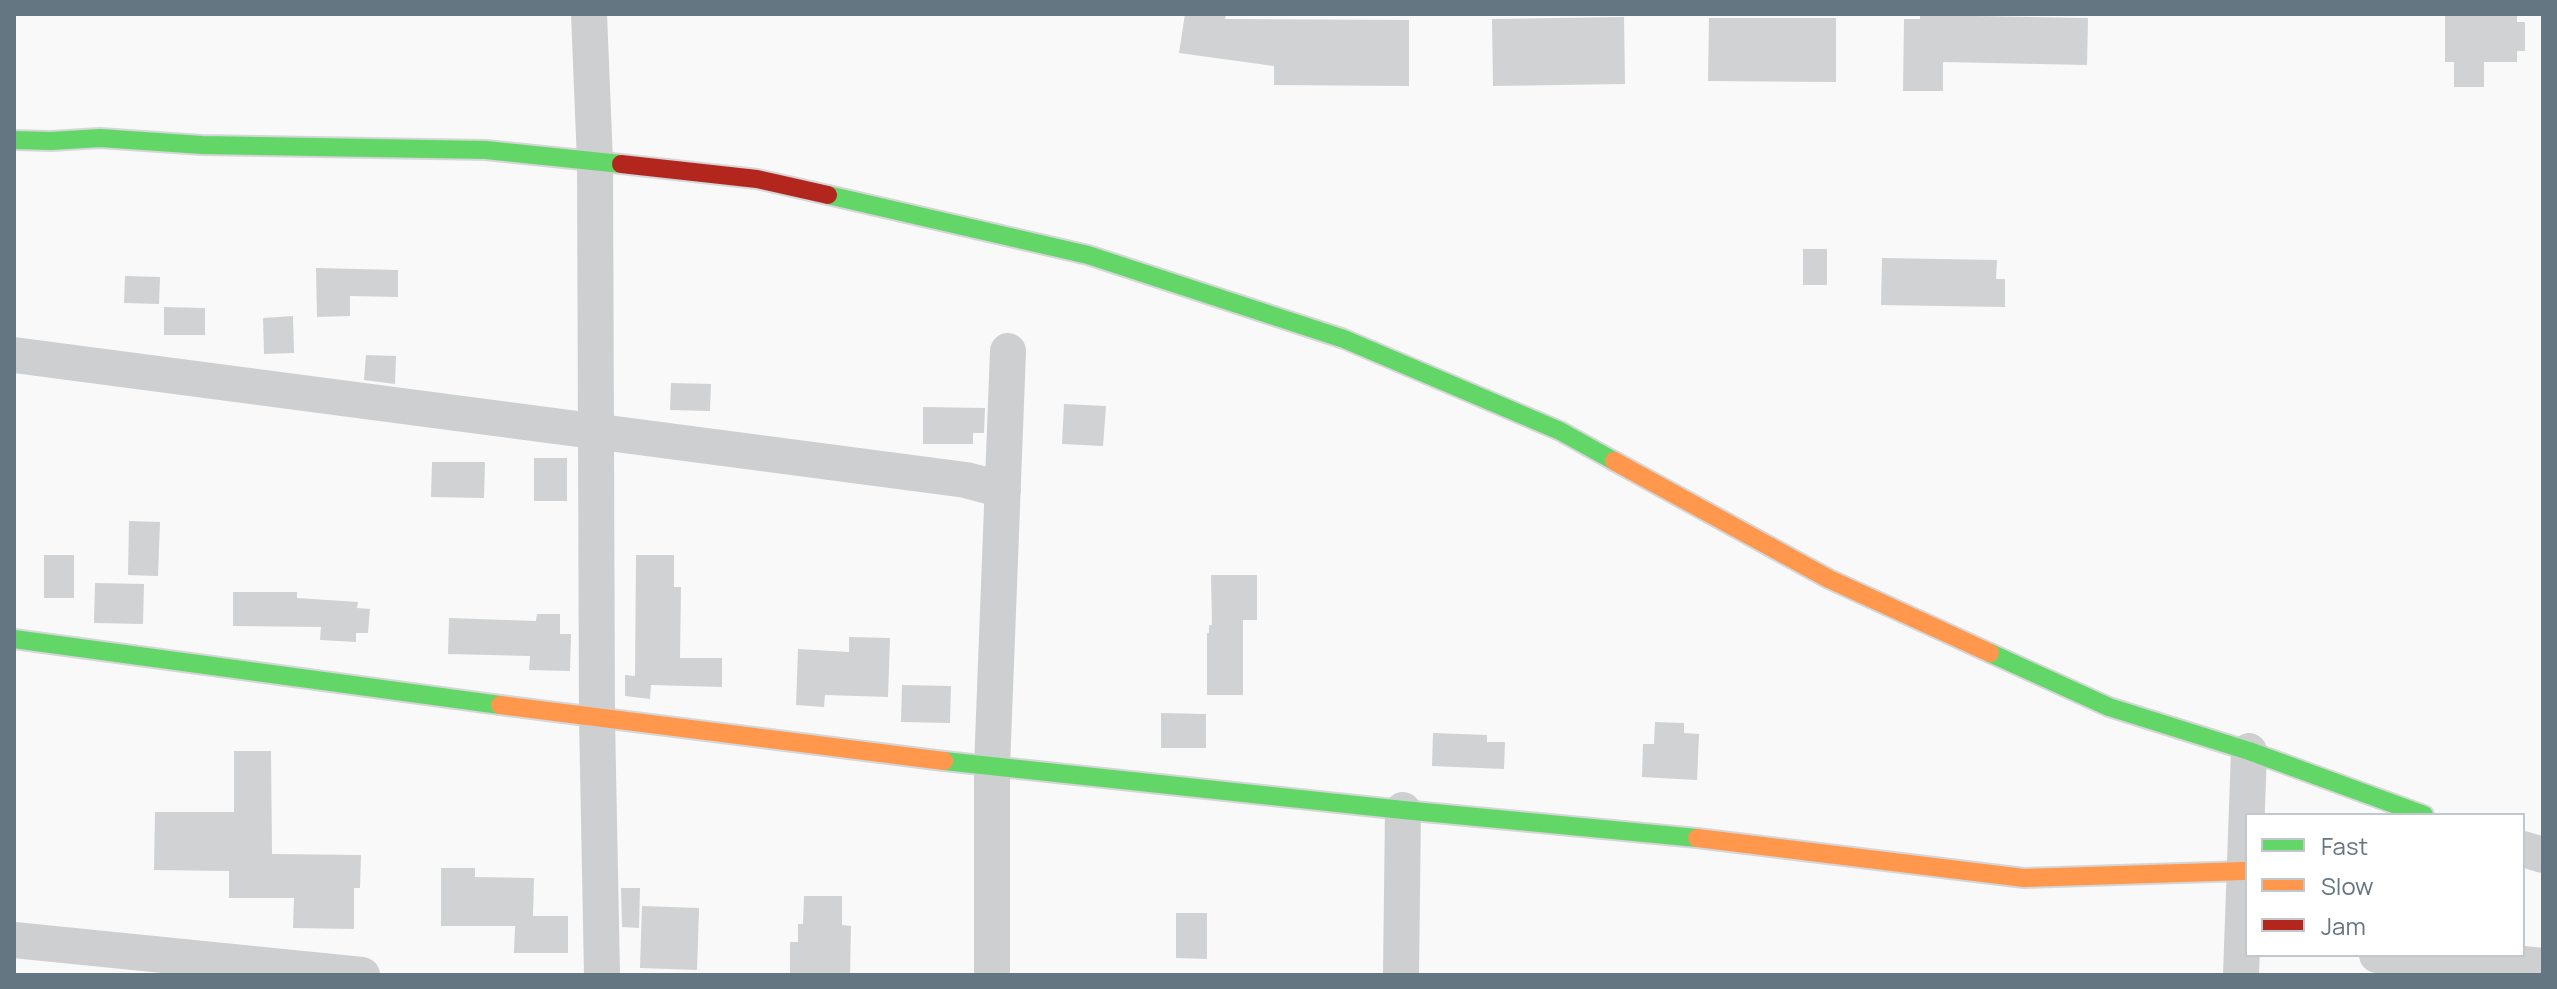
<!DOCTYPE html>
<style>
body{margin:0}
#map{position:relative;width:2557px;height:989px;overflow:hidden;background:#f9f9f9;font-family:Manrope,sans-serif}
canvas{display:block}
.frame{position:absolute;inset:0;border:16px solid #657683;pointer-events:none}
.legend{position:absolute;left:2245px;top:813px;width:280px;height:144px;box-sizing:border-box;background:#fff;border:2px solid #c1c8cd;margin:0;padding:10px 14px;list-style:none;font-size:24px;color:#657683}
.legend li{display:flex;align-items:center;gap:16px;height:40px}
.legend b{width:40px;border:2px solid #c1c8cd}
</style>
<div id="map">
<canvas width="2557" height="989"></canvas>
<div class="frame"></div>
<ul class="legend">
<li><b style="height:10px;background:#63d668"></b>Fast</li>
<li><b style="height:10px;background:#ff974d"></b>Slow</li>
<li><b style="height:10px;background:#b3261e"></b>Jam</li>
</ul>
</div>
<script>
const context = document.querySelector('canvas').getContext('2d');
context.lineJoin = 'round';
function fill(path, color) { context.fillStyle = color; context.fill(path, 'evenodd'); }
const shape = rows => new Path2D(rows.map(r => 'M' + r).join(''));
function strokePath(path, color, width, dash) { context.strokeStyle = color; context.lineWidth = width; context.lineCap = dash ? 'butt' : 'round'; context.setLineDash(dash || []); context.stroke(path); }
const building = shape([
 [1185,14,1226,14,1225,19,1409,20,1409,86,1274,85,1274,66,1179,53],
 [2445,14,2517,14,2517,22,2525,22,2525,51,2517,51,2517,62,2484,62,2484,87,2454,87,2454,62,2445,62],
 [1920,15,2088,18,2087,65,1943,62,1943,91,1903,91,1904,19,1920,19],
 [1624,17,1625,84,1493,86,1492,19],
 [1709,18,1836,18,1836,82,1708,81],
 [1803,249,1827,249,1827,285,1803,285],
 [1882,258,1997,260,1996,279,2005,279,2005,307,1881,305],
 [316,268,398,270,398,297,350,296,350,316,317,317],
 [125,276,160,277,159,304,124,303],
 [164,307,205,308,205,335,164,335],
 [293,316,294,353,264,354,263,318],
 [366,355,396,356,395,384,364,380],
 [671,383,711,384,710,411,670,410],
 [1064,404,1106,406,1103,446,1062,444],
 [923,407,985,408,984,433,973,433,973,444,923,444],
 [534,458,567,458,567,501,534,501],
 [432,462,485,462,484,498,431,497],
 [129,521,160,522,158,576,128,575],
 [44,555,74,555,74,598,44,598],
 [636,555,674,555,674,587,681,587,680,658,722,658,722,687,651,685,650,699,625,696,625,675,635,676],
 [1211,575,1257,575,1257,620,1243,620,1243,695,1207,695,1207,633,1209,633,1209,625,1212,625],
 [95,583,144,584,143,624,94,623],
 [233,592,297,592,297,598,358,602,357,608,370,609,368,633,356,633,356,642,320,640,321,627,233,626],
 [537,614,560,614,560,634,571,634,570,671,529,670,530,656,448,654,449,618,536,621],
 [849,637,890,638,888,697,825,695,824,707,796,705,798,649,849,652],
 [902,685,951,686,950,723,901,722],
 [1161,713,1206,714,1206,748,1161,748],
 [1655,722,1684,723,1684,733,1699,734,1697,780,1642,777,1643,744,1654,744],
 [1433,733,1487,735,1487,742,1505,742,1504,769,1432,766],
 [234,751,271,751,272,854,361,855,360,888,354,888,354,929,293,928,294,898,229,898,229,871,154,870,155,812,234,812],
 [441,868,475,868,475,877,534,878,533,916,568,916,568,953,514,953,515,926,441,926],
 [621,888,640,888,639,928,622,927],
 [804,896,842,896,842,925,851,926,850,975,790,975,790,942,798,942,798,924,803,924],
 [642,906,699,908,697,970,640,968],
 [1176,913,1207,913,1207,959,1176,958]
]);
const street = shape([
 [589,14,595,162,597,718,602,975],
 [14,355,966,480,1003,490],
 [2523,849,2543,855],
 [14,940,362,975],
 [2377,955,2493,961,2543,966],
 [992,975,992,767,1008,351],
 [1401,975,1403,810],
 [2241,975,2249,751]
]);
const fast = shape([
 [14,140,51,141,100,138,202,145,486,150,621,164],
 [828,195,1088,255,1344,339,1560,431,1614,461],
 [14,639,500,705],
 [1990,653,2109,707,2249,751,2424,815],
 [944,761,1403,810,1697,838]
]);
const slow = shape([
 [1614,461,1829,579,1990,653],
 [500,705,944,761],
 [1697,838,2024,878,2244,871]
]);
const jam = shape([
 [621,164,757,179,828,195]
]);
fill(building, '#d0d2d3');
strokePath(fast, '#d5d6d7', 22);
strokePath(slow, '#d5d6d7', 22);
strokePath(jam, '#d5d6d7', 22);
strokePath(street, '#cecfd0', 36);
strokePath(fast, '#63d668', 18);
strokePath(slow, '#ff974d', 18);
strokePath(jam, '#b3261e', 18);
</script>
